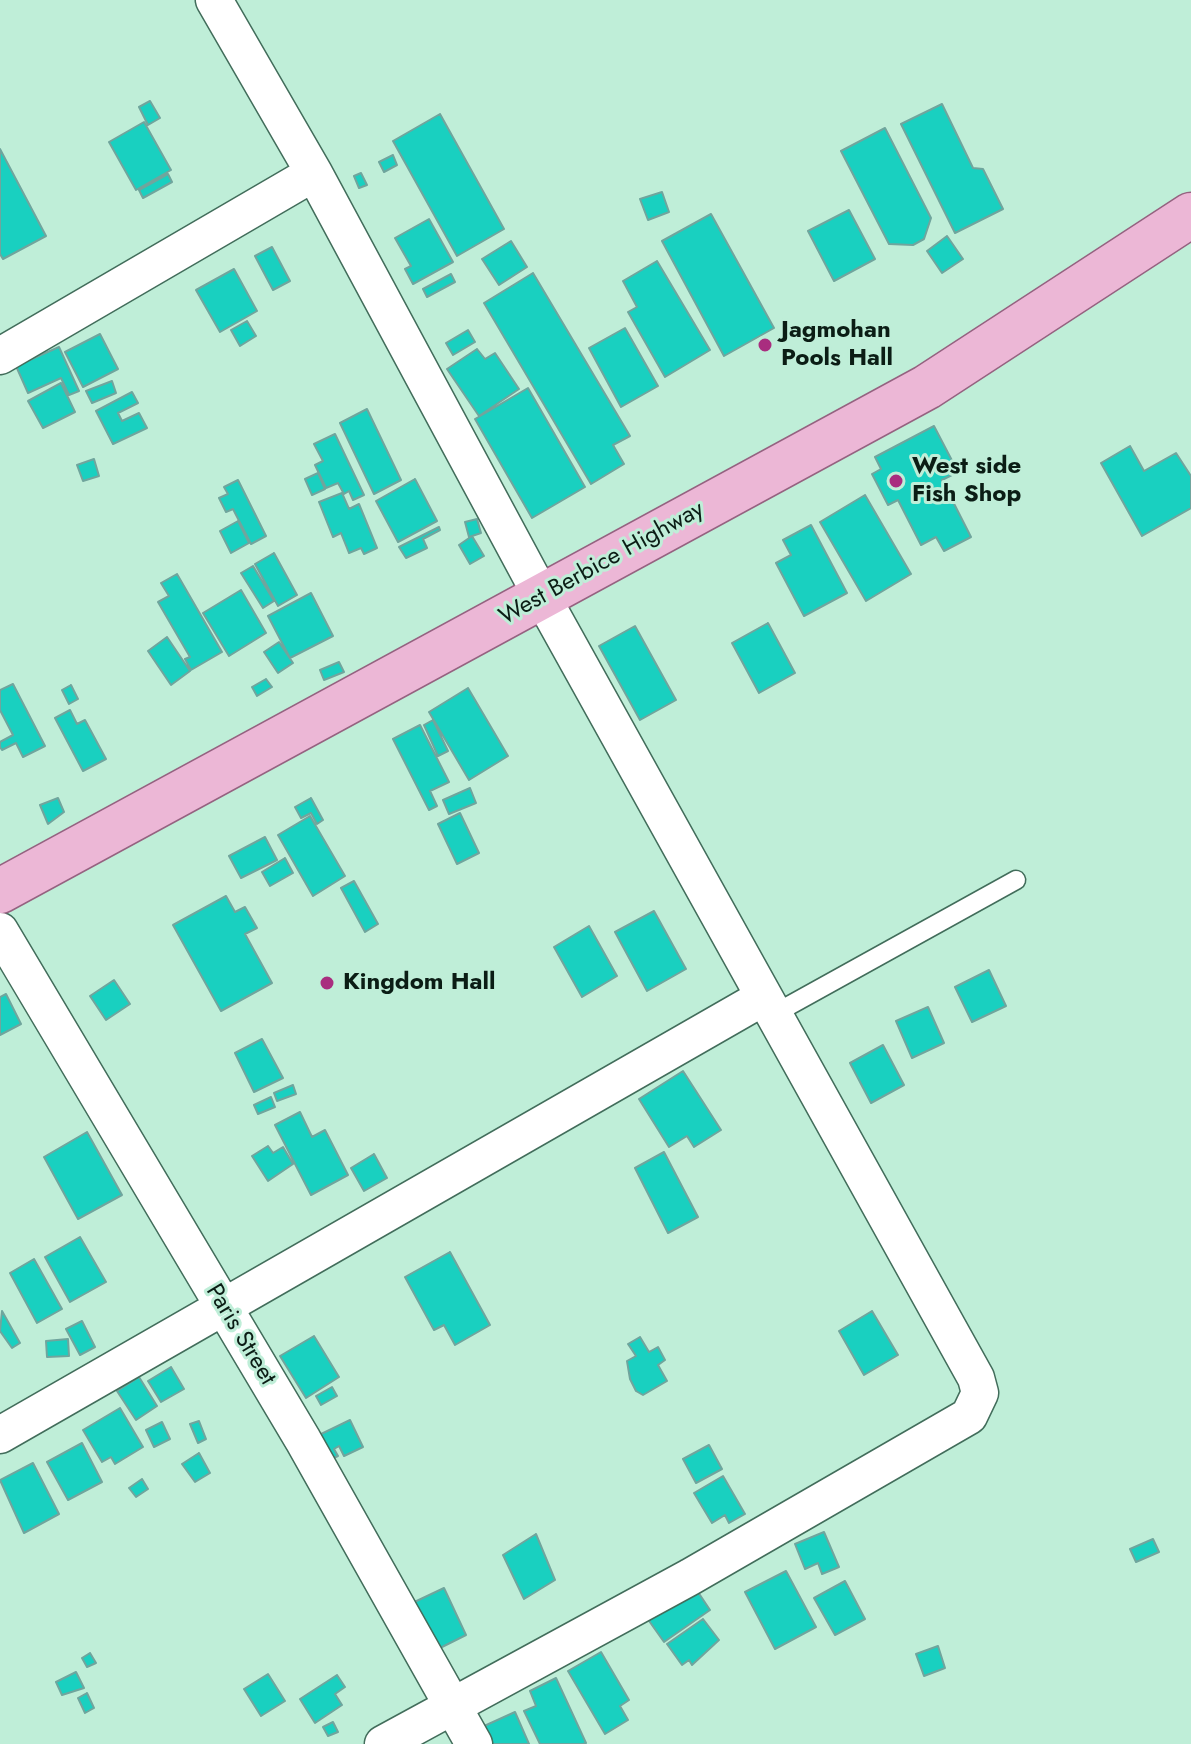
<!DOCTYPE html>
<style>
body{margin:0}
canvas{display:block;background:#bfeed8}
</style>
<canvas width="1191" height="1744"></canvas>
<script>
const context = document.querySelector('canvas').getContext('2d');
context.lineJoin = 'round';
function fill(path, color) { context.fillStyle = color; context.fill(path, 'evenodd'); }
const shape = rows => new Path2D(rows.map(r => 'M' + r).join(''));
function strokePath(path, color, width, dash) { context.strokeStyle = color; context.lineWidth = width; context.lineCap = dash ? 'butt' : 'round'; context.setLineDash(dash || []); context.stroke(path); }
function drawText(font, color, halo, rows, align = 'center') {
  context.font = font + ' Jost,sans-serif'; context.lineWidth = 6; context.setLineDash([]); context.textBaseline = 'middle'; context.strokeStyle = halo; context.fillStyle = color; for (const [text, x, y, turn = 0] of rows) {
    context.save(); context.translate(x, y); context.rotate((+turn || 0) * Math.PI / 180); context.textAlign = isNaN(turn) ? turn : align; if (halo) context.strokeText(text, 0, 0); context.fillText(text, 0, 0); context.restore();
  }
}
const building = shape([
 [150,101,160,118,148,125,139,107,150,101],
 [942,104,973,168,983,169,1003,209,955,233,901,124,942,104],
 [440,114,504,229,457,256,393,141,440,114],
 [144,122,171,170,136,190,109,142,144,122],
 [885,128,931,218,924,239,913,245,889,244,841,151,885,128],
 [0,149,46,236,3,259,0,254,0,149],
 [393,155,397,165,384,172,379,162,393,155],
 [361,173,367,185,359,188,354,176,361,173],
 [168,174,172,182,143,198,139,190,168,174],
 [662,192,669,212,648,220,640,199,662,192],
 [849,210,875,259,834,281,808,231,849,210],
 [711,214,774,328,724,356,662,241,711,214],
 [429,219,453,262,413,284,405,269,411,266,395,238,429,219],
 [947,236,963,259,942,273,927,251,947,236],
 [511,241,527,267,499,285,482,259,511,241],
 [272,247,290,281,273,290,255,256,272,247],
 [657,261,710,350,665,377,628,312,637,307,623,281,657,261],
 [234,269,257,311,220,332,196,290,234,269],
 [533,273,630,436,613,445,624,464,591,484,484,303,533,273],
 [451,274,455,282,427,297,423,289,451,274],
 [247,321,256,336,240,346,231,330,247,321],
 [625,328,658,386,621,407,589,348,625,328],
 [468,330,475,342,453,355,446,343,468,330],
 [100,334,118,369,83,387,65,352,100,334],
 [59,347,79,391,69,395,61,378,28,393,16,366,59,347],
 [477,349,485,359,495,353,519,389,479,416,447,369,477,349],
 [112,381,116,393,92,403,86,391,112,381],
 [61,383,75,412,43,428,28,401,61,383],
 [528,388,585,487,532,518,475,419,528,388],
 [132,392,138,403,118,413,122,421,139,413,147,428,113,444,96,411,132,392],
 [367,409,401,480,374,494,340,423,367,409],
 [934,426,958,472,942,480,971,537,944,551,936,537,921,545,898,500,888,505,872,474,881,469,875,457,934,426],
 [335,434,364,495,353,500,349,491,344,494,338,483,326,488,315,465,323,461,314,444,335,434],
 [1130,446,1144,471,1176,453,1191,476,1191,508,1142,536,1101,463,1130,446],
 [94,459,99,476,83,481,77,465,94,459],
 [318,473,325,489,312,495,305,479,318,473],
 [415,479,437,521,398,542,376,501,415,479],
 [238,480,266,536,251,544,233,509,226,512,219,498,228,494,224,487,238,480],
 [342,493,349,509,359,504,377,548,364,554,361,548,349,553,341,533,333,537,319,502,342,493],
 [865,495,911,574,866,601,820,522,865,495],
 [477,519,481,533,469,537,465,522,477,519],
 [238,521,249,543,231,553,220,531,238,521],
 [811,525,847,593,804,616,776,563,791,555,783,540,811,525],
 [439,527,440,530,423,539,427,548,406,558,399,547,439,527],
 [472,536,484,556,470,564,459,545,472,536],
 [274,553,297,595,278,606,255,564,274,553],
 [253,566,274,601,263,608,241,573,253,566],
 [177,574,222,652,191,670,185,659,190,657,158,602,169,596,161,583,177,574],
 [241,590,266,633,229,656,203,613,241,590],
 [311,593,333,636,290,658,268,616,311,593],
 [768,623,795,673,759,693,732,643,768,623],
 [635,626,676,700,640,720,599,646,635,626],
 [167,637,190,671,171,685,148,651,167,637],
 [279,642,293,663,278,673,264,652,279,642],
 [339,662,344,672,324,680,320,670,339,662],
 [266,679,272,687,257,696,252,687,266,679],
 [13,684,45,746,23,757,16,743,2,750,0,747,0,742,13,735,0,710,0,690,13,684],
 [71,685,78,699,69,704,62,690,71,685],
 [468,688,508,756,469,780,429,712,468,688],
 [70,710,77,724,85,720,106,759,83,771,55,718,70,710],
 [433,720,448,751,438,756,424,725,433,720],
 [420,725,449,782,430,791,437,806,429,810,393,739,420,725],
 [470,788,476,803,449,814,443,800,470,788],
 [58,798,64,812,48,824,40,805,58,798],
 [311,798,323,820,317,824,311,813,301,818,295,807,311,798],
 [460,813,479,853,457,864,438,824,460,813],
 [310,816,345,876,313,896,278,835,310,816],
 [265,837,277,860,241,878,229,856,265,837],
 [285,858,293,873,270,886,262,872,285,858],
 [354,881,378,924,365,932,341,888,354,881],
 [226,896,235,912,245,907,257,928,245,934,272,983,221,1011,173,925,226,896],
 [654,911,686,969,647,991,615,932,654,911],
 [589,926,617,976,582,997,554,947,589,926],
 [989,970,1006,1006,972,1022,955,987,989,970],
 [114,980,130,1004,106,1020,90,996,114,980],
 [6,994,21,1024,0,1035,0,997,6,994],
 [928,1007,944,1043,912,1058,896,1021,928,1007],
 [262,1039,283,1078,254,1092,235,1053,262,1039],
 [883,1045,904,1085,871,1103,850,1063,883,1045],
 [683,1071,721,1130,694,1147,687,1136,669,1147,639,1099,683,1071],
 [293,1085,296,1094,277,1101,274,1093,293,1085],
 [271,1097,275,1107,258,1114,254,1105,271,1097],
 [300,1112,312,1137,325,1130,348,1175,311,1195,275,1125,300,1112],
 [87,1132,122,1195,78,1219,44,1157,87,1132],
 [268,1146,273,1153,283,1147,293,1164,268,1181,252,1156,268,1146],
 [664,1152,698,1217,668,1233,635,1168,664,1152],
 [374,1154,387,1178,364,1191,351,1168,374,1154],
 [80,1237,106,1282,70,1302,45,1257,80,1237],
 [450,1252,490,1325,455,1345,444,1325,434,1330,405,1277,450,1252],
 [34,1259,62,1309,37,1323,10,1273,34,1259],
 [2,1311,20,1343,12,1348,0,1331,2,1311],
 [872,1311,898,1355,864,1375,839,1331,872,1311],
 [82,1321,95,1347,80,1355,66,1329,82,1321],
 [314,1336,339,1377,306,1398,280,1356,314,1336],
 [640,1337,649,1352,658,1347,665,1360,658,1365,667,1381,643,1395,636,1391,630,1379,627,1361,636,1356,628,1344,640,1337],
 [68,1339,69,1356,47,1357,46,1341,68,1339],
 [171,1367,184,1389,161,1402,148,1381,171,1367],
 [139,1377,157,1406,136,1420,117,1391,139,1377],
 [332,1387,337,1396,321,1405,316,1396,332,1387],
 [120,1408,143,1447,115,1464,111,1457,102,1462,83,1430,120,1408],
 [350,1420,363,1447,344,1456,339,1446,334,1449,338,1456,327,1461,315,1437,350,1420],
 [199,1421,206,1439,198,1443,190,1424,199,1421],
 [162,1422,170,1439,154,1447,146,1430,162,1422],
 [82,1443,102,1482,68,1500,47,1462,82,1443],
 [709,1445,722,1469,696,1483,683,1459,709,1445],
 [199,1453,210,1473,195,1482,182,1464,199,1453],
 [33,1463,59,1514,24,1533,0,1480,33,1463],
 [723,1476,745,1514,729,1523,725,1515,712,1523,694,1493,723,1476],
 [142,1479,148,1489,136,1497,129,1488,142,1479],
 [824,1532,839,1567,822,1574,818,1563,805,1569,795,1544,824,1532],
 [536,1534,555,1580,524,1599,503,1555,536,1534],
 [1153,1539,1159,1552,1136,1562,1130,1549,1153,1539],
 [786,1571,816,1627,775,1649,745,1592,786,1571],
 [845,1581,865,1619,835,1635,814,1598,845,1581],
 [694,1586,710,1610,664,1642,647,1618,694,1586],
 [444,1588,466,1635,428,1654,406,1606,444,1588],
 [703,1619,719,1640,692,1665,689,1660,682,1665,667,1644,703,1619],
 [938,1646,945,1668,924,1676,916,1654,938,1646],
 [601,1652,629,1700,620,1706,628,1720,605,1734,568,1671,601,1652],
 [90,1653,96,1663,87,1667,82,1658,90,1653],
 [76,1672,84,1688,62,1695,56,1682,76,1672],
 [268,1674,285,1701,261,1716,244,1689,268,1674],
 [337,1675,345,1687,335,1694,342,1705,315,1723,300,1699,337,1675],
 [556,1678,586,1743,583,1744,540,1744,524,1711,536,1706,530,1691,556,1678],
 [87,1693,94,1708,85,1713,78,1698,87,1693],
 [515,1712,529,1744,490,1744,482,1727,515,1712],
 [333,1722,338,1732,328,1736,323,1727,333,1722]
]);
const service = shape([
 [774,1014,1016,880]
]);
const minor = shape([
 [214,0,314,173,542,597,976,1378,980,1393,969,1416,690,1577,383,1744],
 [0,356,314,173],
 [0,931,303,1440,474,1744],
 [0,1435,764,997]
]);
const primary = shape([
 [0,891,927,387,1191,215]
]);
const markers = [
 [765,345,8,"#a92d7f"],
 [896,481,8,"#a92d7f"],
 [327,983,8,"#a92d7f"]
];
const poiNames = [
 ["Jagmohan",781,331],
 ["Pools Hall",781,359],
 ["West side",912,467],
 ["Fish Shop",912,495],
 ["Kingdom Hall",343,983]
];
const streetNames = [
 ["West Berbice Highway",602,564,-29],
 ["Paris Street",240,1335,59]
];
fill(building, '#19d0c0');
strokePath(building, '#70a59d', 2);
strokePath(service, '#426d5b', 21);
strokePath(minor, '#426d5b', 39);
strokePath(primary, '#956280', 47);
strokePath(service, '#fff', 18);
strokePath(minor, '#fff', 36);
strokePath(primary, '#ecb7d6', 44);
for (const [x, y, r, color] of markers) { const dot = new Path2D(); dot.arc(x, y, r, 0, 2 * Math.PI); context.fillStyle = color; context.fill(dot); strokePath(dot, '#bfeed8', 3); }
drawText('bold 24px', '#0b1d15', '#bfeed8', poiNames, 'left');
drawText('24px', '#0b1d15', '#bfeed8', streetNames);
</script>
